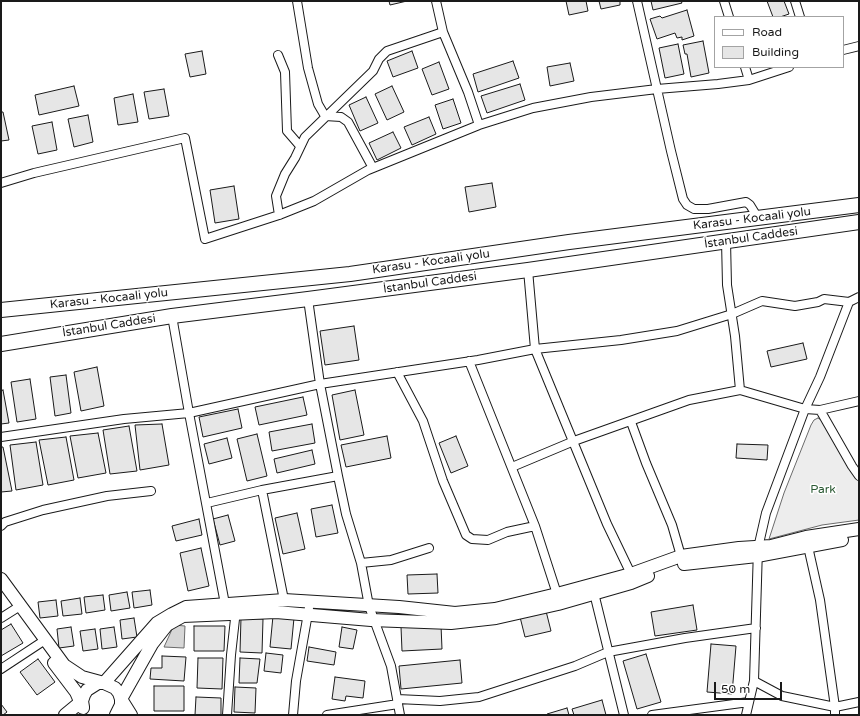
<!DOCTYPE html>
<meta charset="utf-8">
<style>
body{margin:0}
#map{position:relative;width:860px;height:716px;overflow:hidden;background:#fff;font-family:"Varela Round",sans-serif}
canvas{display:block}
.frame{position:absolute;inset:0;border:2px solid #1a1a1a;pointer-events:none}
.legend{position:absolute;left:714px;top:16px;width:130px;height:52px;box-sizing:border-box;background:#fff;border:1px solid #a3a3a3;margin:0;padding:5px 7px;list-style:none;font-size:12px;color:#1a1a1a}
.legend li{display:flex;align-items:center;gap:8px;height:20px}
.legend b{width:20px;border:1px solid #a3a3a3}
.scale{position:absolute;left:714px;top:682px;width:68px;height:18px;box-sizing:border-box;border:2px solid #1a1a1a;border-top:0;padding-left:5px;font-size:12px;line-height:14px;white-space:nowrap;color:#1a1a1a;-webkit-text-stroke:3px #fff;paint-order:stroke}
</style>
<div id="map">
<canvas width="860" height="716"></canvas>
<div class="frame"></div>
<ul class="legend">
<li><b style="height:5px;background:#fff"></b>Road</li>
<li><b style="height:11px;background:#e6e6e6"></b>Building</li>
</ul>
<div class="scale">50 m</div>
</div>
<script>
const context = document.querySelector('canvas').getContext('2d');
context.lineJoin = 'round';
function fill(path, color) { context.fillStyle = color; context.fill(path, 'evenodd'); }
const shape = rows => new Path2D(rows.map(r => 'M' + r).join(''));
function strokePath(path, color, width, dash) { context.strokeStyle = color; context.lineWidth = width; context.lineCap = dash ? 'butt' : 'round'; context.setLineDash(dash || []); context.stroke(path); }
function drawText(font, color, halo, rows, align = 'center') {
  context.font = font + ' "Varela Round",sans-serif'; context.lineWidth = 3; context.setLineDash([]); context.textBaseline = 'middle'; context.strokeStyle = halo; context.fillStyle = color; for (const [text, x, y, turn = 0] of rows) {
    context.save(); context.translate(x, y); context.rotate((+turn || 0) * Math.PI / 180); context.textAlign = isNaN(turn) ? turn : align; if (halo) context.strokeText(text, 0, 0); context.fillText(text, 0, 0); context.restore();
  }
}
const built = shape([
 [818,418,823,421,859,479,859,520,822,525,769,539,784,493,811,425,814,420,818,418]
]);
const water = shape([
 [174,625,185,626,184,648,164,647,174,625]
]);
const building = shape([
 [389,1,407,1,390,5,389,1],
 [566,1,586,1,588,11,569,15,566,1],
 [599,1,620,1,620,5,601,9,599,1],
 [651,1,681,1,682,3,653,10,651,1],
 [767,1,784,1,789,14,780,17,773,17,767,1],
 [687,10,694,36,682,40,682,37,677,38,675,33,657,39,650,19,660,16,662,18,687,10],
 [703,41,709,73,691,77,687,54,685,54,683,45,703,41],
 [678,44,684,74,665,78,659,48,678,44],
 [202,51,206,74,190,77,185,54,202,51],
 [412,51,418,68,393,77,387,61,412,51],
 [513,61,519,78,478,92,473,74,513,61],
 [439,62,449,89,432,95,422,69,439,62],
 [570,63,574,81,550,86,547,67,570,63],
 [520,84,525,100,487,113,481,96,520,84],
 [74,86,79,106,39,115,35,95,74,86],
 [392,86,404,112,387,120,375,94,392,86],
 [164,89,169,116,149,119,144,92,164,89],
 [133,94,138,122,118,125,114,98,133,94],
 [366,97,378,123,360,131,349,105,366,97],
 [453,99,461,123,443,129,435,105,453,99],
 [1,112,3,112,9,140,1,141,1,112],
 [88,115,93,142,74,147,68,119,88,115],
 [429,117,436,134,412,145,404,127,429,117],
 [52,122,57,150,38,154,32,126,52,122],
 [393,132,401,148,377,160,369,143,393,132],
 [492,183,496,207,469,212,465,187,492,183],
 [234,186,239,219,215,223,210,190,234,186],
 [354,326,359,360,325,365,320,331,354,326],
 [803,343,807,359,771,367,767,351,803,343],
 [97,367,104,406,81,411,74,372,97,367],
 [66,375,71,413,55,416,50,377,66,375],
 [30,379,36,419,17,422,11,382,30,379],
 [3,390,9,423,1,424,1,391,3,390],
 [355,390,364,435,340,440,332,395,355,390],
 [303,397,307,415,259,425,255,407,303,397],
 [238,409,242,428,203,437,199,417,238,409],
 [162,424,169,465,140,470,135,425,162,424],
 [312,424,315,443,272,451,269,432,312,424],
 [129,426,137,471,110,474,103,430,129,426],
 [98,433,106,473,78,478,70,436,98,433],
 [257,434,267,476,247,481,237,439,257,434],
 [387,436,391,458,346,467,341,445,387,436],
 [456,436,468,466,451,473,439,443,456,436],
 [66,437,74,480,48,485,39,440,66,437],
 [227,438,232,458,209,464,204,444,227,438],
 [36,442,43,485,16,490,10,445,36,442],
 [737,444,768,445,767,460,736,458,737,444],
 [1,447,3,447,12,491,1,492,1,447],
 [312,450,315,464,277,473,274,459,312,450],
 [332,505,338,533,316,537,311,509,332,505],
 [297,513,305,549,283,554,275,518,297,513],
 [228,515,235,541,220,545,213,519,228,515],
 [199,519,202,535,176,541,172,526,199,519],
 [201,548,209,586,188,591,180,553,201,548],
 [437,574,438,593,408,594,407,575,437,574],
 [150,590,152,605,134,608,132,592,150,590],
 [127,592,130,608,111,611,109,595,127,592],
 [103,595,105,610,86,613,84,597,103,595],
 [80,598,82,614,63,616,61,601,80,598],
 [56,600,58,616,40,618,38,602,56,600],
 [693,605,697,630,655,636,651,612,693,605],
 [546,611,551,631,525,637,520,617,546,611],
 [273,616,294,618,291,649,270,647,273,616],
 [134,618,137,637,122,639,120,620,134,618],
 [241,618,263,619,262,653,240,652,241,618],
 [11,624,23,643,1,656,1,630,11,624],
 [441,625,442,649,402,651,401,627,441,625],
 [194,626,225,626,224,651,194,651,194,626],
 [71,627,74,646,59,648,57,629,71,627],
 [114,627,117,647,102,649,100,629,114,627],
 [342,627,357,630,353,649,339,647,342,627],
 [95,629,98,649,83,651,80,631,95,629],
 [711,644,736,646,732,694,707,692,711,644],
 [309,647,336,652,334,665,307,661,309,647],
 [266,653,283,655,281,673,264,671,266,653],
 [646,654,661,702,637,709,623,661,646,654],
 [162,656,186,657,184,681,150,679,151,668,162,668,162,656],
 [198,658,223,658,222,689,197,688,198,658],
 [240,658,260,659,257,683,239,683,240,658],
 [38,659,55,682,37,695,20,672,38,659],
 [460,660,462,683,401,689,399,666,460,660],
 [335,677,365,681,363,698,346,696,345,701,332,699,335,677],
 [154,686,184,686,184,711,154,711,154,686],
 [235,687,256,688,255,713,234,712,235,687],
 [196,697,221,698,221,715,195,715,196,697],
 [602,700,606,715,574,715,572,709,602,700],
 [1,704,7,712,3,715,1,715,1,704],
 [567,708,569,715,548,715,547,714,567,708]
]);
const minor = shape([
 [297,1,308,68,318,104,325,116,341,117,348,122,373,168],
 [436,1,443,32,468,92,479,125],
 [637,1,671,151,683,199,687,205,694,209,708,209,746,202,750,205,758,218],
 [724,1,729,17],
 [795,1,800,17],
 [843,50,859,46],
 [278,55,285,72,287,131,300,146],
 [745,67,749,80],
 [1,183,34,173,185,138,205,239,279,215,314,201,368,170,479,125,533,108,591,97,657,89,718,84,749,80,789,67],
 [279,215,276,196,285,174,295,158,305,137,373,71,379,59,387,51,443,32],
 [726,241,727,285,735,336,740,390],
 [528,270,535,349,607,524,631,574],
 [308,299,320,384,338,476,346,514,361,563,369,606,391,666,400,715],
 [172,316,189,413,225,604],
 [469,361,535,526,557,594],
 [397,372,423,421,443,481,466,535,472,539,488,540,507,532,535,526],
 [820,410,852,466,859,476],
 [631,422,646,463,672,525,681,556],
 [1,437,124,419,189,413,320,384,478,360,535,349,621,340,677,331,732,314,762,301,795,306,818,302,824,299,849,302],
 [512,467,574,441,689,400,740,390,805,409,820,410,859,401],
 [262,490,284,600],
 [207,503,262,490,338,476],
 [1,526,5,522,43,510,107,496,151,491],
 [807,542,820,600,835,707,782,696,754,681,758,548,766,513,805,409,820,377,849,302,859,297],
 [361,563,391,560,429,548],
 [593,589,624,715],
 [1,618,20,606],
 [1,669,45,640],
 [397,699,440,701,479,697,575,666,608,652,685,638,756,628],
 [227,715,231,655,236,610],
 [293,715,296,681,310,602],
 [327,715,398,704],
 [652,715,749,702],
 [746,715,754,681],
 [835,715,835,707,859,702]
]);
const secondary = shape([
 [684,564,757,556,842,540],
 [1,579,64,665,82,677,104,683,157,623,172,614,186,607,284,600,399,607,455,613,495,609,557,594,631,574,681,556,739,548,771,546,806,537,859,529],
 [54,663,76,692,83,708],
 [83,707,82,701,84,695,87,690,98,683,104,683,115,688,119,693,121,699,121,705,116,715],
 [65,715,82,701],
 [131,715,121,699,152,644,167,625,183,616,276,612,371,620,451,623,496,618,558,604,631,583,648,576]
]);
const trunk = shape([
 [1,310,350,274,569,242,859,205],
 [1,344,172,316,308,299,528,270,859,222]
]);
const streetNames = [
 ["Karasu - Kocaali yolu",752,219,-7],
 ["İstanbul Caddesi",751,238,-8],
 ["Karasu - Kocaali yolu",431,262,-8],
 ["İstanbul Caddesi",430,283,-8],
 ["Karasu - Kocaali yolu",109,299,-6],
 ["İstanbul Caddesi",109,326,-9]
];
const parkNames = [
 ["Park",823,490]
];
fill(built, '#ededed');
strokePath(built, '#6a6a6a', 1);
fill(water, '#d7d7d7');
strokePath(water, '#6a6a6a', 1);
fill(building, '#e6e6e6');
strokePath(building, '#1a1a1a', 1);
strokePath(minor, '#1a1a1a', 10);
strokePath(secondary, '#1a1a1a', 14);
strokePath(trunk, '#1a1a1a', 16);
strokePath(minor, '#fff', 8);
strokePath(secondary, '#fff', 12);
strokePath(trunk, '#fff', 14);
drawText('12px', '#1a1a1a', '#fff', streetNames);
drawText('12px', '#2b5a34', '#fff', parkNames);
</script>
